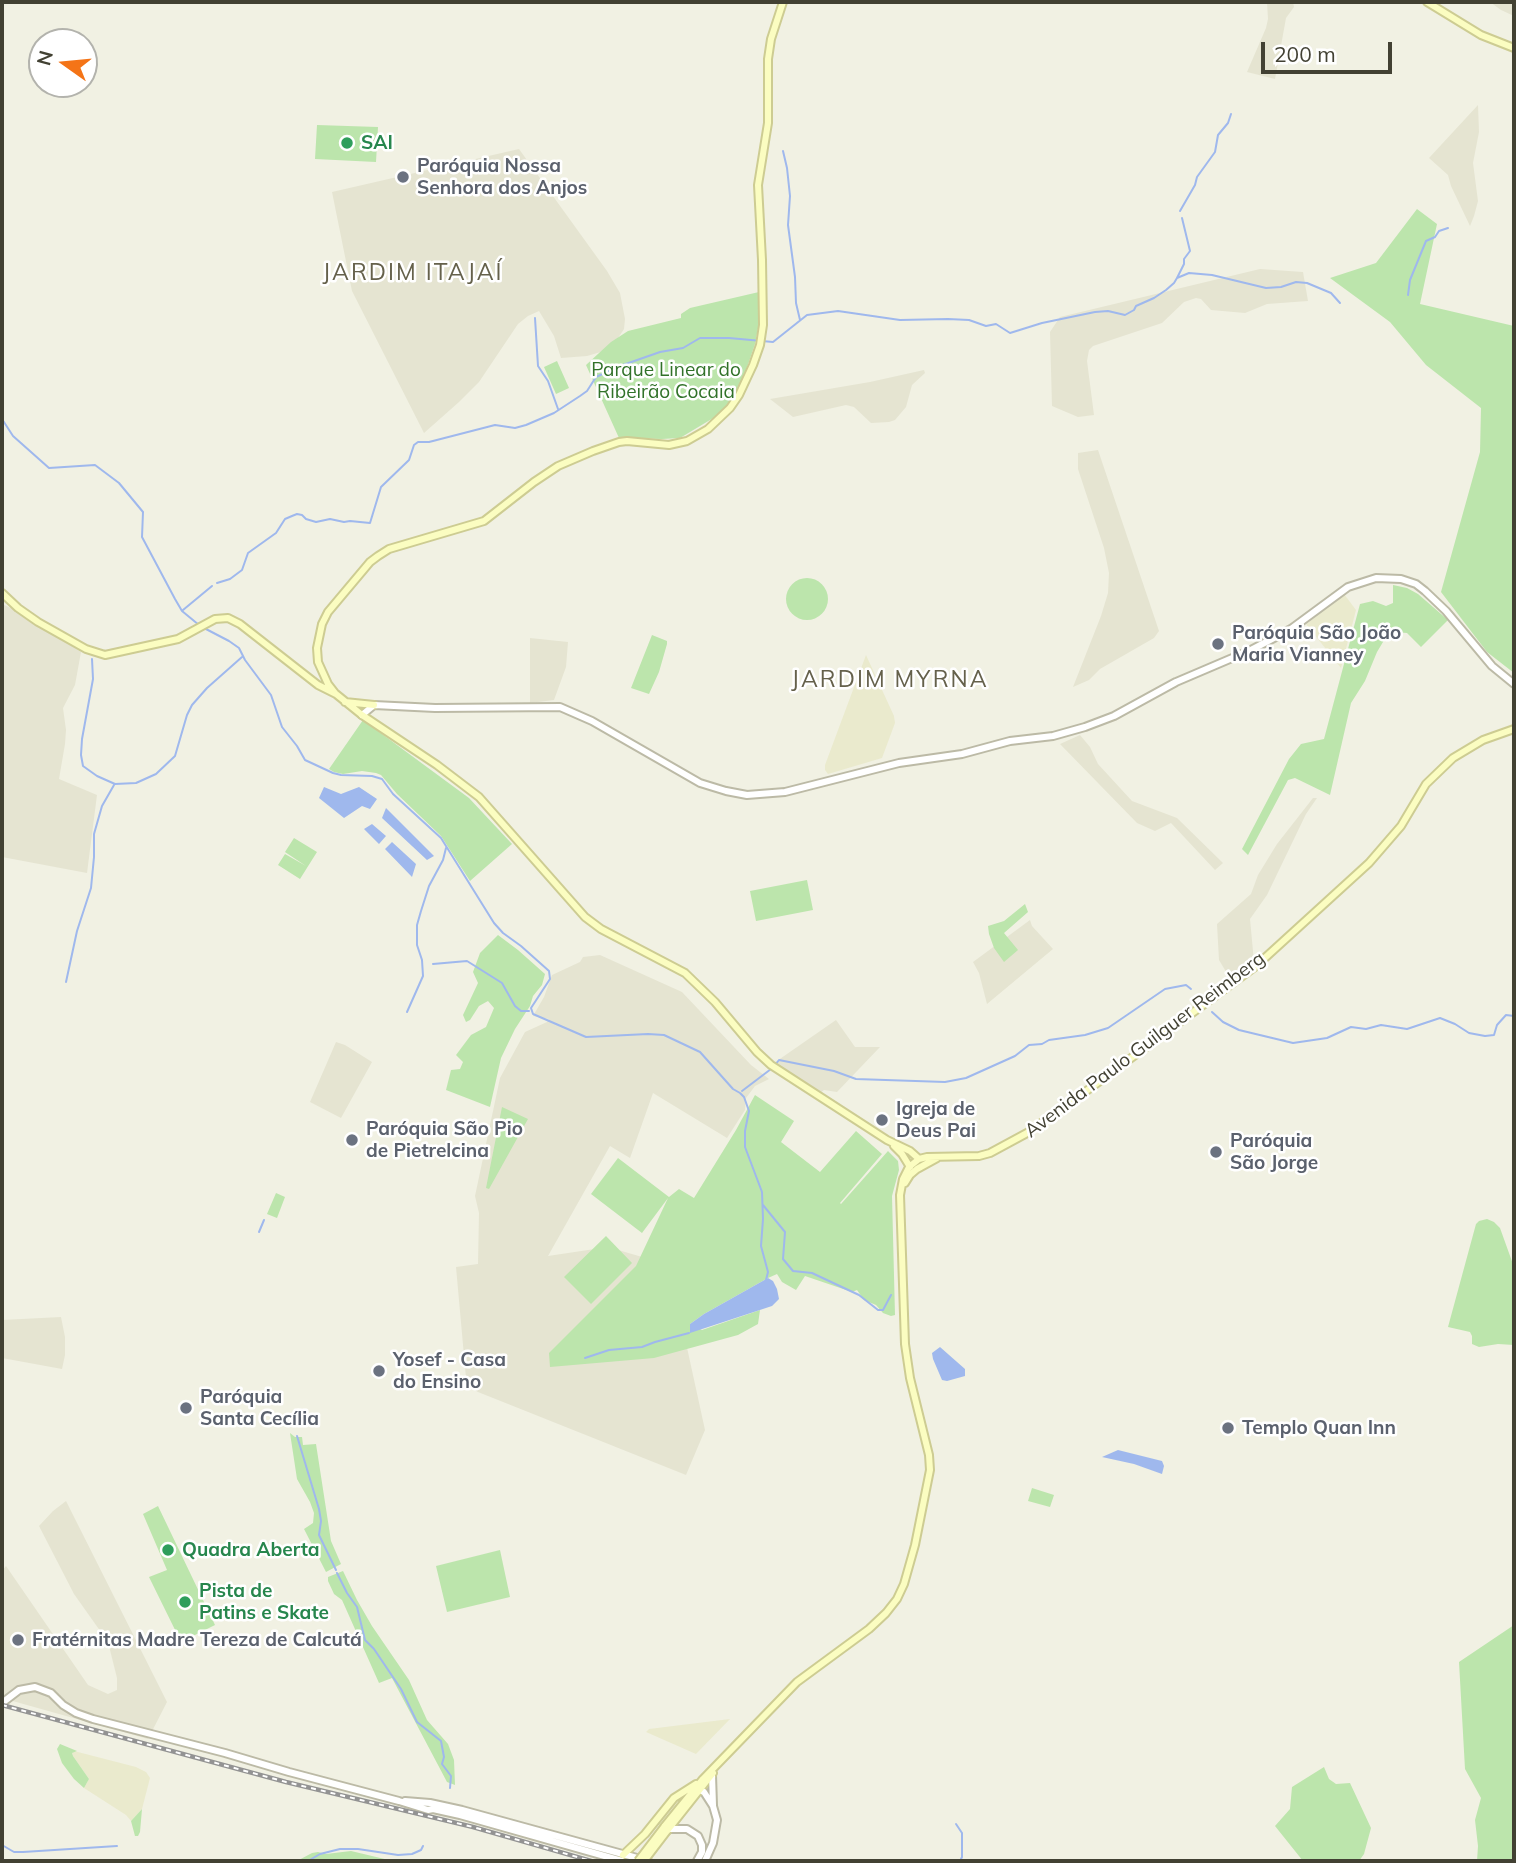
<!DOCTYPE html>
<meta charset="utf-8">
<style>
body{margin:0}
#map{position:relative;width:1516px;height:1863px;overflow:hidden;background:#f1f1e3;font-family:Mulish,sans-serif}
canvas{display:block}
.frame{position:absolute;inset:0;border:4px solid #424133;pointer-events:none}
.north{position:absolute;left:28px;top:28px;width:70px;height:70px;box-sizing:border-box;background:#fff;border:2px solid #b3b3ad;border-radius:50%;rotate:285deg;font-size:19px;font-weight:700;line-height:28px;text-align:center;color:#424133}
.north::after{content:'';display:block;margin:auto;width:24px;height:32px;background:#f47417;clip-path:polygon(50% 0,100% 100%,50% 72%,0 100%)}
.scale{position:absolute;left:1261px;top:42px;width:131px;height:32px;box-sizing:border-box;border:4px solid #424133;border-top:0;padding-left:9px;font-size:21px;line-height:24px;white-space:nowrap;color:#424133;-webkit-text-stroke:5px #fff;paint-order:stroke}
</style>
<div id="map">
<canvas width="1516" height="1863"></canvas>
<div class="frame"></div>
<div class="north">N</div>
<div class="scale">200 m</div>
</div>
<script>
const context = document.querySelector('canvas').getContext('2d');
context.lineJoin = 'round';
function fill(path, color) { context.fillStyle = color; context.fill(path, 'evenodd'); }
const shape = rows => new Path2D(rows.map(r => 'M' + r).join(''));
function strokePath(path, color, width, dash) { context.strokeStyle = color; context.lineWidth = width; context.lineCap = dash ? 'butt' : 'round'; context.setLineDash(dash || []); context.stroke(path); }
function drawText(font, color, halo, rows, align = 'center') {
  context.font = font + ' Mulish,sans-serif'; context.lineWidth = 5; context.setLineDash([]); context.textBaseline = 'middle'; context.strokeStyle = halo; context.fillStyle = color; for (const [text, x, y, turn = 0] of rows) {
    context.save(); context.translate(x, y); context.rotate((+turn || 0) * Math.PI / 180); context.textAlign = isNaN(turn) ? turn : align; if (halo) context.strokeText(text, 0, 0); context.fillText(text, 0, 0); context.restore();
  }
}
const residential = shape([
 [1267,2,1293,2,1294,7,1286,18,1275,79,1247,72,1266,28,1268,19],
 [1490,2,1514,2,1514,16,1501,10],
 [1478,105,1479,132,1473,163,1478,201,1474,216,1470,226,1451,186,1448,175,1429,158],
 [519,149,607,271,620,293,625,319,624,329,616,341,604,351,587,356,561,358,554,336,539,311,528,316,518,324,479,382,459,402,424,433,352,291,332,192],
 [1260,269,1303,272,1308,301,1267,304,1245,313,1211,310,1201,299,1196,298,1184,302,1162,323,1093,346,1089,350,1087,361,1094,415,1078,417,1052,406,1050,332,1060,317],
 [924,370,925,373,912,385,906,407,895,420,889,422,871,423,854,407,846,405,793,417,770,399,870,382],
 [1098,450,1159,631,1154,638,1100,669,1089,680,1073,687,1101,616,1108,593,1109,573,1104,548,1078,469,1078,453],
 [2,604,15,610,81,652,75,685,63,708,66,730,65,744,59,779,97,795,87,873,2,857],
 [530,638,568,642,566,667,554,700,530,703],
 [1080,735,1090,747,1098,764,1132,801,1177,818,1223,863,1215,870,1171,823,1155,831,1137,823,1060,744],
 [1313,798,1317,798,1306,814,1267,895,1250,919,1254,962,1231,980,1219,960,1217,924,1251,894,1258,875,1277,844],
 [1030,920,1032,926,1053,949,987,1004,979,973,973,962],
 [600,955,682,992,751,1065,769,1079,755,1086,746,1098,745,1110,727,1138,653,1093,630,1158,610,1146,548,1256,608,1247,666,1264,686,1343,705,1430,686,1475,478,1392,468,1386,466,1378,456,1267,478,1264,479,1213,475,1196,500,1078,525,1032,547,1022,549,1019,533,1016,544,997,552,975,580,962,583,957],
 [836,1020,855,1047,880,1047,837,1092,824,1090,820,1093,774,1063],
 [336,1042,345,1045,372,1062,341,1118,310,1102],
 [61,1317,65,1337,65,1355,62,1369,2,1358,2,1320],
 [66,1501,167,1702,148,1739,2,1698,2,1571,6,1566,88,1685,108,1694,117,1690,117,1678,108,1642,74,1594,39,1526,53,1511]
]);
const education = shape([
 [1344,594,1356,610,1341,668,1306,624],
 [866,655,894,716,895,723,882,758,828,774,825,770,825,765],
 [730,1719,696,1754,646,1732,649,1729],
 [74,1751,136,1767,146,1772,150,1778,142,1809,131,1821,126,1815,84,1788,89,1779,73,1756,72,1753]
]);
const green = shape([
 [317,125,378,127,376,162,315,159],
 [1417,209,1437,224,1420,304,1514,326,1514,673,1487,652,1441,592,1480,452,1481,408,1426,365,1390,322,1330,278,1376,263],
 [759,292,760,318,755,344,741,385,731,401,715,417,680,438,662,439,619,438,586,365,611,342,628,331,681,318,681,314,690,308],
 [557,361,569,388,556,394,544,367],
 '786 599a21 21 0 1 1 42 0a21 21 0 1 1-42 0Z',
 [1393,585,1407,588,1418,594,1448,620,1421,647,1407,633,1395,632,1386,637,1377,652,1365,681,1351,703,1330,795,1295,778,1288,780,1248,855,1242,849,1289,759,1301,744,1324,739,1360,604,1373,601,1386,606,1393,603],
 [652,635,667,641,667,644,659,672,649,694,631,688],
 [363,720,469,798,512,844,470,881,441,836,397,794,381,775,376,773,362,771,343,774,334,772,329,769],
 [294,838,317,852,300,879,278,865,285,854,306,866,285,852],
 [807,880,813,910,756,921,750,891],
 [1025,904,1028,912,1004,933,1018,950,1004,962,994,948,989,934,988,926,1004,921],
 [498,935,518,950,545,974,542,985,533,996,530,1006,515,1029,501,1058,490,1107,446,1090,451,1070,460,1069,463,1062,456,1055,471,1035,486,1027,494,1008,488,1001,479,1006,470,1020,466,1022,463,1015,478,983,473,972,480,953],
 [755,1095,794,1121,781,1142,820,1172,856,1131,882,1154,840,1203,841,1204,888,1151,898,1161,899,1170,892,1196,895,1315,891,1316,883,1313,876,1305,864,1300,857,1290,852,1292,805,1276,796,1290,782,1282,777,1274,768,1278,704,1314,690,1324,702,1330,760,1310,758,1324,738,1335,654,1358,550,1367,549,1353,636,1266,668,1198,642,1233,591,1194,618,1158,669,1197,679,1189,694,1198,736,1130],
 [502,1107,528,1119,489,1189,486,1188],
 [276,1193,285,1197,277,1218,267,1214],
 [1487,1219,1494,1222,1500,1228,1514,1267,1514,1345,1498,1344,1479,1347,1472,1344,1472,1336,1470,1332,1448,1327,1476,1224,1479,1221],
 [606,1236,632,1263,591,1304,564,1277],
 [290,1433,295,1437,302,1437,303,1445,316,1444,331,1541,341,1564,326,1572,304,1529,313,1523,314,1513,310,1502,297,1479],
 [1032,1488,1054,1495,1050,1507,1028,1501],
 [158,1506,215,1625,181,1642,149,1577,167,1570,143,1514],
 [500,1550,510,1597,447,1612,436,1566],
 [343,1571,357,1600,372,1626,409,1680,427,1720,448,1744,454,1760,455,1785,447,1782,392,1678,379,1683,342,1600,334,1594,328,1581,328,1577],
 [1514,1625,1514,1861,1477,1861,1478,1846,1475,1820,1481,1798,1465,1769,1459,1662],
 [60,1744,77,1751,72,1753,73,1756,89,1779,84,1788,74,1779,62,1763,57,1749],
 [1324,1767,1329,1779,1336,1784,1350,1783,1371,1828,1364,1854,1359,1861,1303,1861,1275,1826,1290,1809,1292,1787],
 [142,1809,140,1832,138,1836,135,1836,131,1821],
 [351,1851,393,1861,297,1861,312,1853,318,1852,326,1854]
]);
const water = shape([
 [324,787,341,794,359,787,377,799,370,809,362,806,344,818,319,798],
 [386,808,434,856,427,860,382,818],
 [372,824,386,836,379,844,364,829],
 [392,842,416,864,412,877,385,849],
 [768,1278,773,1281,777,1289,779,1299,772,1306,690,1333,690,1324,704,1314],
 [940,1347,965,1369,965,1376,947,1381,942,1380,933,1359,932,1353],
 [1118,1450,1162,1461,1164,1466,1162,1474,1134,1464,1102,1457]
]);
const stream = shape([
 [783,151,787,168,790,196,788,225,795,277,796,303,800,320],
 [1180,211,1195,185,1197,177,1215,152,1218,135,1228,123,1231,114],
 [1177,278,1184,264,1184,259,1190,251,1182,218],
 [1408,295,1410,280,1426,241,1435,237,1439,231,1448,228],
 [535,318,538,366,548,381,558,409],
 [2,419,13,436,49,468,95,465,119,483,143,512,142,537,175,599,182,611,199,625],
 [217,583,230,579,242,570,248,553,276,533,285,519,292,516,297,514,302,515,306,519,316,522,330,519,344,522,350,521,370,523,381,487,409,460,414,445,418,442,429,442,495,425,515,428,526,425,554,413,580,396,587,391,596,377,620,366,660,352,683,348,700,338,729,338,773,342,807,315,838,311,900,320,948,319,969,320,986,326,996,324,1010,333,1042,323,1095,312,1108,311,1125,315,1134,310,1136,306,1154,298,1166,290,1174,283,1177,278,1189,273,1212,275,1266,288,1281,287,1296,282,1307,283,1331,293,1340,303],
 [183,610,212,586],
 [204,628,229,641,239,648,245,660,271,695,282,727,297,746,305,760,333,773,341,775,372,776,382,779,393,794,441,838,494,923,503,933,521,946,549,971,550,979,531,1008,533,1014,586,1037,648,1034,664,1035,700,1052,733,1089,740,1093,744,1097,749,1111,745,1131,745,1147,762,1192,763,1219,761,1246,768,1272,766,1280],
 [92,659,93,679,82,739,81,755,83,766,97,776,115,784,136,783,156,774,175,756,187,715,192,705,207,688,242,657],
 [433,964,467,961,502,983,515,1006,521,1011,529,1011],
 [66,982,77,931,91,888,94,857,94,834,102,806,114,785],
 [407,1012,423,976,422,960,417,945,417,925,421,911,429,886,443,860,446,848],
 [1212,1012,1223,1022,1239,1030,1293,1043,1327,1038,1351,1027,1366,1029,1381,1025,1407,1029,1440,1018,1455,1024,1469,1033,1485,1036,1494,1035,1497,1025,1506,1015,1514,1016],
 [775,1065,779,1060,834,1071,856,1079,945,1082,966,1078,1015,1056,1029,1045,1042,1044,1049,1040,1085,1035,1108,1028,1165,989,1186,985,1191,989],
 [742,1091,771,1069],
 [763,1205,785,1232,783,1259,793,1271,812,1273,859,1295,878,1310,883,1310,891,1295],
 [259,1232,264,1220],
 [585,1358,609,1350,642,1347,655,1342,689,1333],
 [297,1436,319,1509,321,1521,319,1535,336,1570],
 [337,1573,347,1593,357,1607,365,1640,374,1649,401,1689,417,1722,441,1741,444,1757,442,1764,451,1776,450,1788],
 [956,1824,962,1833,962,1857,960,1861],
 [2,1845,14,1852,23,1852,117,1846],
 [308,1861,320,1854,340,1849,358,1849,398,1855,412,1854,421,1850,423,1846]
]);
const tertiary = shape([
 [362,715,374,705,435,708,560,707,592,721,700,783,726,791,747,795,785,792,899,763,962,754,1010,741,1053,736,1085,727,1114,716,1176,682,1251,650,1291,629,1348,587,1376,578,1401,579,1416,584,1425,591,1446,611,1492,666,1514,684],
 [2,1703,19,1690,35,1687,51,1693,63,1705,76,1713,93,1719,225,1753,289,1772,399,1801,428,1810,433,1809,460,1815,622,1861],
 [712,1775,713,1805],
 [700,1790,704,1792,713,1806,717,1820,713,1843,705,1861],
 [405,1801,430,1803,462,1810,648,1861],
 [669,1829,687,1829,698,1836,702,1845,702,1852,697,1861]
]);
const secondary = shape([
 [1427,2,1481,35,1514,48],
 [2,593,18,608,38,622,86,649,105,655,178,639,215,619,228,618,240,624,318,685,336,694,362,715,437,765,479,797,585,917,601,929,685,973,715,1002,757,1052,771,1065,887,1140,910,1151,919,1159],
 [335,693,328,684,318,662,317,648,322,624,328,612,370,562,378,556,389,549,484,521,534,482,558,466,593,451,619,442,627,441,669,445,687,441,708,429,730,408,739,395,753,365,760,345,763,325,762,260,758,185,768,123,768,59,771,39,783,2],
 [345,702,374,705],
 [894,1146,902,1154,910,1167],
 [905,1183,910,1175,917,1169,937,1158],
 [664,1827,703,1779,797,1682,869,1629,886,1613,897,1599,904,1584,915,1545,930,1470,929,1455,910,1378,905,1344,900,1195,903,1179,909,1167,919,1159,927,1157,979,1156,990,1153,1027,1133,1085,1092,1256,966,1369,863,1401,826,1426,784,1453,758,1483,740,1514,729],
 [667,1831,713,1773],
 [623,1855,645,1834,674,1798,696,1784]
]);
const rail = shape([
 [2,1705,286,1782,473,1827,591,1861]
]);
const secondaryBridge = shape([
 [638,1861,664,1827],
 [644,1861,667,1831]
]);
const markers = [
 [347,143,7,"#2e9e5b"],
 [403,177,7,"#6b7280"],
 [1218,644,7,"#6b7280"],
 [882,1120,7,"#6b7280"],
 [352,1140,7,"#6b7280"],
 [1216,1152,7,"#6b7280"],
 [379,1371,7,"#6b7280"],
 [186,1408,7,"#6b7280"],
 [1228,1428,7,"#6b7280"],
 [168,1550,7,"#2e9e5b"],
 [185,1602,7,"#2e9e5b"],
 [18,1640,7,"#6b7280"]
];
const leisureNames = [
 ["SAI",361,143],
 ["Quadra Aberta",182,1550],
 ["Pista de",199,1591],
 ["Patins e Skate",199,1613]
];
const worshipNames = [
 ["Paróquia Nossa",417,166],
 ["Senhora dos Anjos",417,188],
 ["Paróquia São João",1232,633],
 ["Maria Vianney",1232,655],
 ["Igreja de",896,1109],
 ["Deus Pai",896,1131],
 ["Paróquia São Pio",366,1129],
 ["de Pietrelcina",366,1151],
 ["Paróquia",1230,1141],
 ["São Jorge",1230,1163],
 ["Yosef - Casa",393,1360],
 ["do Ensino",393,1382],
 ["Paróquia",200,1397],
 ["Santa Cecília",200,1419],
 ["Templo Quan Inn",1242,1428],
 ["Fratérnitas Madre Tereza de Calcutá",32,1640]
];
const parkNames = [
 ["Parque Linear do",666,370],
 ["Ribeirão Cocaia",666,392]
];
const streetNames = [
 ["Avenida Paulo Guilguer Reimberg",1145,1045,-37]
];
const quarterNames = [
 ["JARDIM ITAJAÍ",413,273],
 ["JARDIM MYRNA",890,680]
];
fill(residential, '#e5e4d1');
fill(education, '#eaeacd');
fill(green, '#bce5ac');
fill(water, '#9fb8ed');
strokePath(stream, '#9fb8ed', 2);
strokePath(tertiary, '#bcbaa6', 10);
strokePath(secondary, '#cdcc92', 10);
strokePath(tertiary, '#fff', 6);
strokePath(secondary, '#fbfdc1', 6);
strokePath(rail, '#939393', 4.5);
strokePath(rail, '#fff', 2, [5]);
strokePath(secondaryBridge, '#cdcc92', 10, []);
strokePath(secondaryBridge, '#fbfdc1', 6);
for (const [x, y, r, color] of markers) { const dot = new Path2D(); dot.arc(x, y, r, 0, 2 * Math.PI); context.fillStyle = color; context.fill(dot); strokePath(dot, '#fff', 2.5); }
drawText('bold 19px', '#27864d', '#fff', leisureNames, 'left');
drawText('bold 19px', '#5b616d', '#fff', worshipNames, 'left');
drawText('19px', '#317229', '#fff', parkNames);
drawText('19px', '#424133', '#fff', streetNames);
context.letterSpacing = '2px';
drawText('23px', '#65614b', '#fff', quarterNames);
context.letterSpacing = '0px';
</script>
